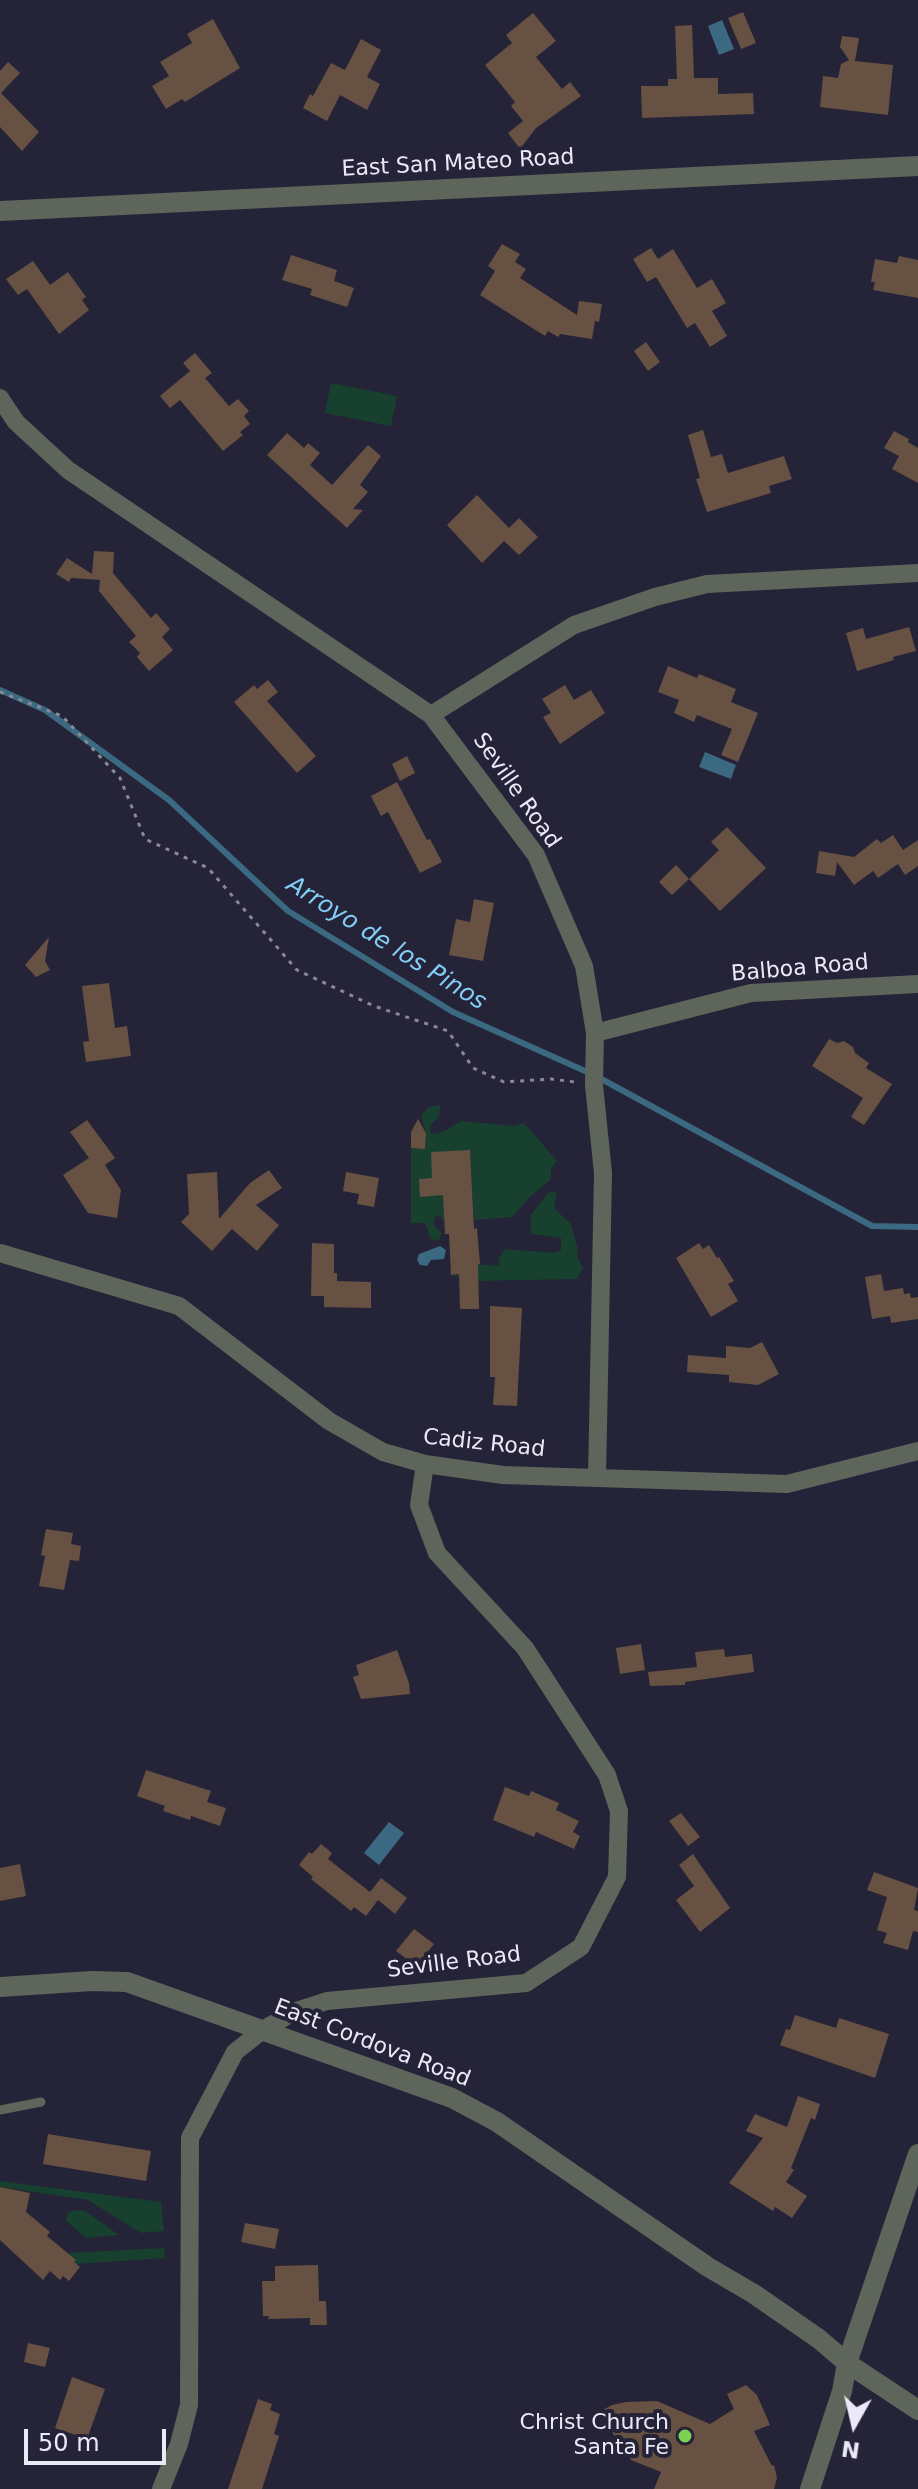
<!DOCTYPE html>
<style>
body{margin:0}
#map{position:relative;width:918px;height:2489px;overflow:hidden;background:#252337;font-family:"DejaVu Sans",sans-serif}
canvas{display:block}
.north{position:absolute;left:814px;top:2385px;width:80px;height:80px;-webkit-text-stroke:6px #252337;paint-order:stroke;rotate:188deg;font-size:22px;font-weight:700;line-height:32px;text-align:center;color:#eae9f7}
.north::after{content:'';display:block;margin:auto;width:28px;height:36px;background:#eae9f7;clip-path:polygon(50% 0,100% 100%,50% 72%,0 100%)}
.scale{position:absolute;left:24px;top:2429px;width:142px;height:36px;box-sizing:border-box;border:4px solid #eae9f7;border-top:0;padding-left:10px;font-size:24px;line-height:28px;white-space:nowrap;color:#eae9f7;-webkit-text-stroke:6px #252337;paint-order:stroke}
</style>
<div id="map">
<canvas width="918" height="2489"></canvas>
<div class="north">N</div>
<div class="scale">50 m</div>
</div>
<script>
const context = document.querySelector('canvas').getContext('2d');
context.lineJoin = 'round';
function fill(path, color) { context.fillStyle = color; context.fill(path, 'evenodd'); }
const shape = rows => new Path2D(rows.map(r => 'M' + r).join(''));
function strokePath(path, color, width, dash) { context.strokeStyle = color; context.lineWidth = width; context.lineCap = dash ? 'butt' : 'round'; context.setLineDash(dash || []); context.stroke(path); }
function drawText(font, color, halo, rows, align = 'center') {
  context.font = font + ' "DejaVu Sans",sans-serif'; context.lineWidth = 8; context.setLineDash([]); context.textBaseline = 'middle'; context.strokeStyle = halo; context.fillStyle = color; for (const [text, x, y, turn = 0] of rows) {
    context.save(); context.translate(x, y); context.rotate((+turn || 0) * Math.PI / 180); context.textAlign = isNaN(turn) ? turn : align; if (halo) context.strokeText(text, 0, 0); context.fillText(text, 0, 0); context.restore();
  }
}
const green = shape([
 [331,383,397,396,391,426,325,413],
 [440,1105,439,1117,431,1124,430,1133,436,1134,445,1131,461,1121,515,1126,524,1123,557,1161,551,1169,551,1179,530,1197,512,1217,474,1220,470,1151,432,1178,420,1179,421,1197,447,1194,444,1207,444,1222,439,1215,434,1218,434,1225,441,1233,440,1239,435,1241,430,1237,425,1223,411,1223,411,1148,425,1148,426,1133,421,1116,429,1107],
 [557,1191,554,1208,571,1224,578,1249,577,1256,583,1268,577,1279,473,1281,451,1275,476,1274,476,1264,499,1266,499,1258,505,1249,555,1253,561,1250,561,1238,532,1234,530,1224,531,1215,548,1193],
 [0,2181,161,2202,164,2231,141,2233,88,2200,0,2187],
 [74,2210,85,2211,119,2235,86,2238,66,2221,68,2213],
 [164,2248,165,2258,76,2264,67,2253]
]);
const water = shape([
 [722,20,734,49,719,55,708,26],
 [705,752,736,765,731,779,699,767],
 [440,1246,446,1250,444,1259,431,1260,427,1266,420,1265,417,1260,419,1254],
 [389,1822,404,1833,379,1865,364,1853]
]);
const stream = shape([
 [0,690,45,710,169,800,288,911,453,1012,594,1075,872,1226,918,1227]
]);
const building = shape([
 [743,12,756,43,741,49,728,18],
 [533,13,556,41,536,57,562,89,570,82,581,96,536,128,520,149,508,133,523,121,511,106,515,102,485,65,512,43,506,35],
 [213,19,240,68,185,102,182,99,166,109,152,86,169,76,160,62,192,43,187,34],
 [692,25,694,78,718,78,718,94,753,93,754,114,642,118,641,86,668,86,668,79,677,79,675,26],
 [842,36,859,38,855,61,893,65,888,115,820,107,823,76,838,78,841,64,849,60,840,47],
 [361,39,381,50,367,77,380,84,367,110,340,95,327,121,303,108,310,94,313,96,331,63,345,70],
 [8,62,20,73,1,93,39,132,22,151,0,127,0,71],
 [502,244,520,254,515,262,526,269,520,278,577,315,579,301,602,304,599,322,595,321,592,339,560,334,558,337,548,331,545,336,480,295,495,271,488,266],
 [651,248,658,259,673,249,697,288,712,279,726,303,712,311,727,336,710,347,695,323,687,328,656,277,647,282,633,259],
 [291,255,337,270,334,281,354,288,347,307,310,295,312,289,282,280],
 [899,256,918,260,918,298,873,290,875,282,871,282,875,259,897,263],
 [33,261,50,285,68,272,86,297,82,300,89,310,59,334,27,289,18,295,6,279],
 [646,342,660,362,648,371,634,351],
 [195,353,212,373,205,378,229,406,238,399,249,411,244,416,250,424,240,432,243,435,223,451,180,400,170,408,160,396,190,371,183,363],
 [703,430,711,457,722,454,728,473,784,456,792,479,769,486,771,493,707,512,696,479,700,478,688,435],
 [894,431,909,439,908,442,918,448,918,483,892,469,899,456,884,448],
 [287,433,304,448,308,443,320,453,310,465,332,485,368,445,381,456,360,485,368,492,353,509,363,510,347,528,267,455],
 [477,495,509,528,519,518,538,537,519,555,504,541,482,563,447,525],
 [94,551,114,552,113,573,151,618,156,613,170,629,162,637,173,650,149,671,137,657,140,653,129,642,136,636,99,591,100,580,71,578,69,582,56,574,67,558,92,574],
 [909,627,916,651,893,657,894,660,857,671,846,633,863,628,866,639],
 [668,666,697,678,699,674,736,689,731,702,758,713,738,762,721,755,732,729,697,715,694,722,674,713,679,700,658,692],
 [268,680,278,692,267,701,316,756,297,773,234,702,254,685,257,689],
 [565,685,574,700,591,690,605,713,560,744,543,717,551,713,542,699],
 [407,756,415,773,400,781,392,764],
 [397,782,427,840,430,839,442,862,420,873,388,812,381,816,371,796],
 [727,827,766,868,720,911,689,879,719,850,711,842],
 [893,835,903,850,918,840,918,866,905,875,898,864,878,878,873,871,854,885,837,862,835,876,816,873,819,851,854,857,877,839,881,843],
 [676,865,689,879,672,895,659,882],
 [474,899,494,903,483,961,449,955,456,919,470,922],
 [49,937,45,961,50,970,36,977,25,965],
 [109,983,115,1028,127,1026,131,1056,86,1062,83,1042,89,1041,82,986],
 [829,1039,837,1043,844,1041,853,1047,855,1053,869,1063,866,1068,892,1084,864,1125,851,1117,863,1098,812,1066],
 [418,1119,426,1133,425,1149,411,1148,411,1132],
 [87,1120,115,1158,105,1165,121,1190,117,1218,88,1213,63,1175,89,1158,70,1132],
 [470,1150,474,1229,477,1228,480,1264,478,1264,479,1309,460,1309,459,1274,451,1275,449,1234,445,1234,443,1195,420,1197,419,1179,432,1178,431,1152],
 [269,1170,282,1188,256,1205,279,1225,257,1251,232,1229,212,1251,181,1222,189,1214,187,1174,217,1172,219,1219,250,1183],
 [346,1172,379,1178,374,1207,357,1204,359,1194,343,1191],
 [312,1243,334,1244,334,1273,337,1273,337,1281,371,1282,371,1308,324,1307,324,1296,311,1296],
 [699,1243,703,1249,709,1245,717,1258,719,1257,734,1281,728,1284,738,1301,711,1317,676,1258],
 [881,1274,884,1291,903,1288,904,1294,910,1293,911,1298,918,1297,918,1319,891,1323,890,1316,872,1319,865,1277],
 [490,1306,522,1308,517,1406,493,1405,495,1377,490,1377],
 [762,1342,779,1374,758,1385,729,1382,729,1375,687,1372,688,1355,726,1358,726,1346,750,1348],
 [46,1529,73,1533,71,1544,81,1546,79,1561,70,1560,64,1590,39,1586,45,1556,41,1555],
 [641,1644,645,1670,620,1674,616,1648],
 [724,1649,725,1657,752,1654,754,1672,685,1682,685,1685,650,1686,648,1672,697,1667,695,1652],
 [397,1650,409,1683,410,1694,361,1699,353,1677,359,1675,356,1665],
 [146,1770,211,1791,207,1802,226,1808,220,1826,191,1816,190,1820,163,1811,165,1806,137,1796],
 [505,1787,529,1796,531,1791,559,1803,556,1810,579,1821,573,1832,580,1836,574,1849,536,1832,534,1837,493,1820],
 [681,1813,700,1837,688,1846,669,1821],
 [321,1844,332,1853,328,1859,370,1892,381,1878,407,1898,395,1914,378,1900,366,1916,354,1907,351,1911,311,1879,313,1877,299,1865,309,1852,312,1854],
 [693,1854,730,1908,700,1932,676,1900,694,1886,679,1865],
 [20,1864,26,1896,0,1901,0,1868],
 [874,1872,918,1888,914,1910,918,1911,918,1932,913,1931,908,1950,883,1943,887,1933,877,1930,887,1897,867,1890],
 [414,1929,434,1944,416,1966,396,1951],
 [795,2015,836,2028,839,2018,889,2034,875,2078,780,2045,786,2029,790,2030],
 [798,2096,820,2104,815,2120,811,2118,791,2168,794,2170,786,2182,807,2196,792,2218,775,2207,773,2211,729,2183,763,2138,746,2131,755,2114,787,2127],
 [48,2134,151,2151,146,2181,43,2164],
 [0,2187,30,2193,26,2212,50,2232,47,2236,76,2260,74,2262,80,2267,69,2281,63,2276,60,2280,50,2271,43,2280,0,2240],
 [245,2223,279,2229,275,2249,241,2242],
 [318,2265,319,2301,326,2301,327,2325,310,2325,310,2318,268,2319,269,2316,263,2316,262,2281,275,2281,275,2266],
 [28,2343,50,2348,45,2367,24,2362],
 [72,2377,105,2389,87,2439,55,2428],
 [746,2385,757,2395,770,2425,754,2431,772,2466,774,2465,777,2478,774,2489,654,2489,661,2472,631,2460,624,2442,617,2441,601,2411,612,2405,626,2402,657,2401,710,2424,734,2409,727,2394],
 [258,2399,272,2404,270,2410,280,2414,274,2434,279,2436,262,2489,228,2489]
]);
const path = shape([
 [0,692,62,716,120,778,145,839,208,868,297,970,374,1006,448,1031,473,1068,504,1082,551,1079,575,1082]
]);
const service = shape([
 [0,2110,41,2102]
]);
const minor = shape([
 [0,398,16,422,68,470,431,715,536,855,584,966,595,1033,594,1085,603,1173,597,1478],
 [431,715,574,625,655,597,707,584,918,573],
 [595,1033,751,993,918,984],
 [0,1253,179,1306,329,1421,383,1452,425,1464,503,1475,787,1484,918,1451],
 [161,2489,179,2444,189,2405,190,2138,235,2052,264,2029,296,2011,327,2001,526,1983,581,1947,617,1877,619,1811,607,1775,525,1648,437,1553,419,1505,425,1464]
]);
const tertiary = shape([
 [0,211,918,166],
 [0,1987,92,1981,127,1982,452,2098,497,2122,708,2267,754,2294,819,2339,847,2363,918,2410],
 [810,2489,842,2391,847,2363,918,2154]
]);
const markers = [
 [685,2436,8,"#7dd154"]
];
const streetNames = [
 ["East San Mateo Road",458,164,-3],
 ["Seville Road",516,791,55],
 ["Balboa Road",800,969,-5],
 ["Cadiz Road",484,1444,6],
 ["Seville Road",454,1963,-7],
 ["East Cordova Road",372,2044,21]
];
const poiNames = [
 ["Christ Church",669,2423],
 ["Santa Fe",669,2448]
];
const waterNames = [
 ["Arroyo de los Pinos",386,944,32]
];
fill(green, '#17412e');
fill(water, '#3a6981');
strokePath(stream, '#3a6981', 6);
fill(building, '#675142');
strokePath(path, '#898898', 3, [4, 6]);
strokePath(service, '#5e655b', 9);
strokePath(minor, '#5e655b', 18);
strokePath(tertiary, '#5e655b', 20);
for (const [x, y, r, color] of markers) { const dot = new Path2D(); dot.arc(x, y, r, 0, 2 * Math.PI); context.fillStyle = color; context.fill(dot); strokePath(dot, '#252337', 3); }
drawText('22px', '#eae9f7', '#252337', streetNames);
drawText('22px', '#eae9f7', '#252337', poiNames, 'right');
drawText('italic 24px', '#82cef6', '#252337', waterNames);
</script>
